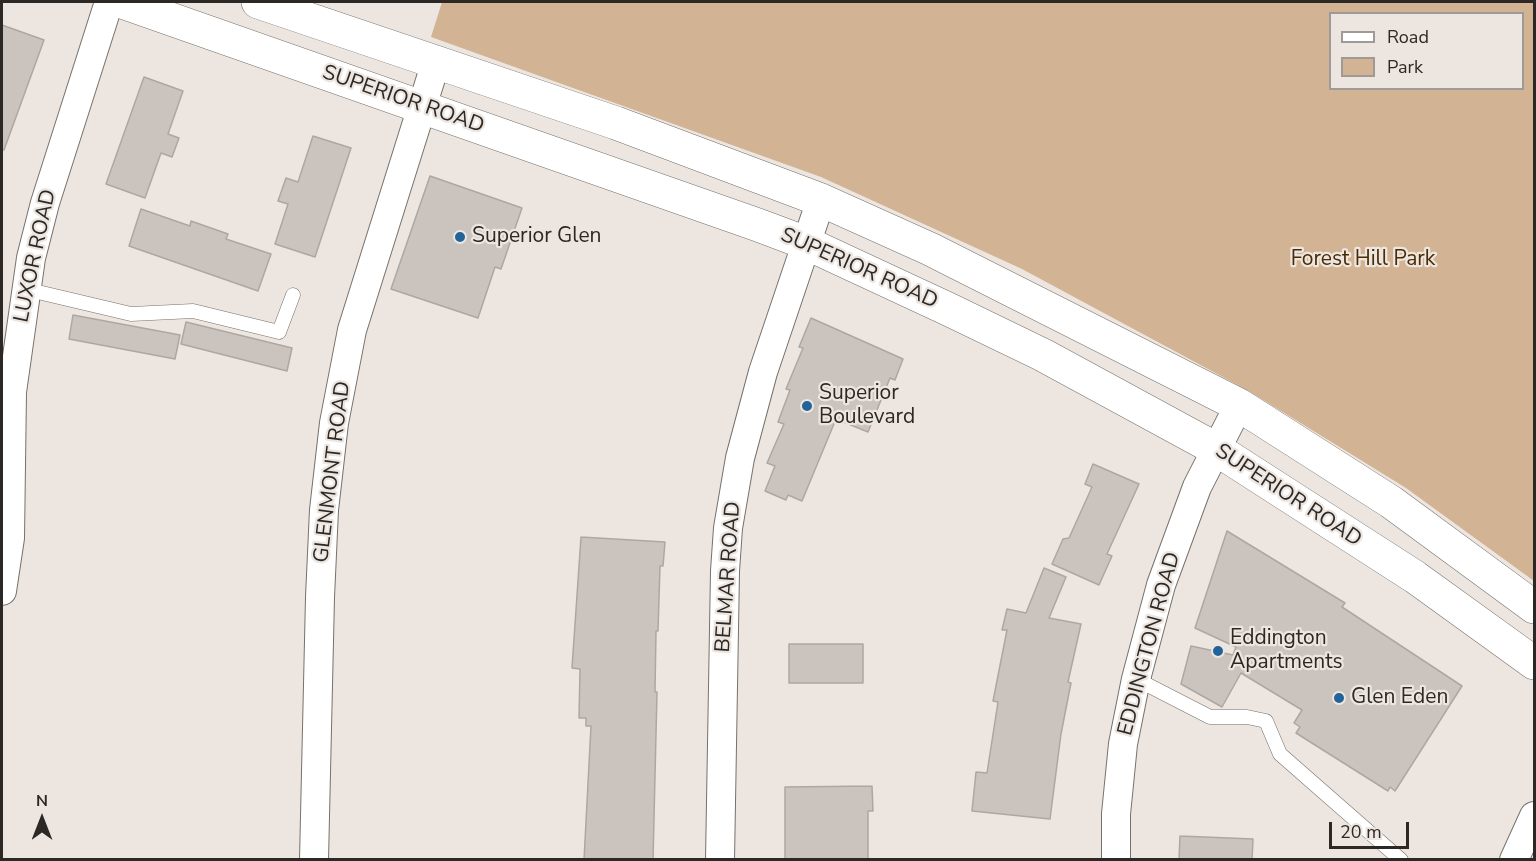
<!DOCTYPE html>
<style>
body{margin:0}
#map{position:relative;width:1536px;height:861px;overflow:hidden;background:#ede6e0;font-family:"Nunito Sans",sans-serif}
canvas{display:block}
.frame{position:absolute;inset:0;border:3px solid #2b2826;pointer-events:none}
.legend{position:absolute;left:1329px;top:12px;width:195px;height:78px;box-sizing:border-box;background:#ede6e0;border:2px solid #9f9a96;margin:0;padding:8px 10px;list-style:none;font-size:18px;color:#2b2826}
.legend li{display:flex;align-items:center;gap:12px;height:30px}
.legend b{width:30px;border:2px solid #9f9a96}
.north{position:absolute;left:12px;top:789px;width:60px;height:60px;-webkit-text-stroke:4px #ede6e0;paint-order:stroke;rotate:0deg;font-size:16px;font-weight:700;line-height:24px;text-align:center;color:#2b2826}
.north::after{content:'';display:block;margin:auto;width:21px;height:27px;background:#2b2826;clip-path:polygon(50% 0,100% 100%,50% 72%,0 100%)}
.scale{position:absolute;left:1329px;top:822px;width:80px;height:27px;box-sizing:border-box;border:3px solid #2b2826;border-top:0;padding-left:8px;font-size:18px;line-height:21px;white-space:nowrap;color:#2b2826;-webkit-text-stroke:4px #ede6e0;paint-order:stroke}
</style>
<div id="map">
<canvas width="1536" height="861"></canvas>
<div class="frame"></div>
<ul class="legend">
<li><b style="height:8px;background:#fff"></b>Road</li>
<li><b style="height:16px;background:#d2b393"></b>Park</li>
</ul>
<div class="north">N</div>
<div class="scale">20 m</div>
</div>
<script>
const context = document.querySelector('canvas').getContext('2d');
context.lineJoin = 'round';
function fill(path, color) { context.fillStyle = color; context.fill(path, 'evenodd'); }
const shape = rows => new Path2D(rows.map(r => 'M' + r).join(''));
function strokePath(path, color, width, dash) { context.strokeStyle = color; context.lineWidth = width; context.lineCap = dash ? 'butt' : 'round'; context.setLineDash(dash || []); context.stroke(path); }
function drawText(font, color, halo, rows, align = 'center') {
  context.font = font + ' "Nunito Sans",sans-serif'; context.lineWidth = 4.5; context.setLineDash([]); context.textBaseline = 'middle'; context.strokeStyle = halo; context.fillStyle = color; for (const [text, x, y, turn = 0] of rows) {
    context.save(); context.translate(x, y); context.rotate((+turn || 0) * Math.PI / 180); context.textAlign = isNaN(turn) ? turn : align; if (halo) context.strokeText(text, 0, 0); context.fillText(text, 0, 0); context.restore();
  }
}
const green = shape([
 [442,2,1534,2,1534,581,1406,488,1247,390,1022,269,821,177,431,37],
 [1330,14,1522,14,1522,88,1330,88]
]);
const building = shape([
 [2,25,44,40,4,150,2,150,2,25],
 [144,77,183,91,168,134,179,138,172,157,161,153,145,198,106,184,144,77],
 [313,136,351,148,315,257,275,244,288,204,278,201,286,178,298,182,313,136],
 [430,176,522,208,501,269,495,267,478,318,391,289,430,176],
 [141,209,190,226,191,221,228,234,226,239,271,254,258,291,129,246,141,209],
 [73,315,180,335,175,359,69,339,73,315],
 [811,318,903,359,895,380,890,378,868,432,836,419,802,501,788,495,786,500,765,491,775,466,767,463,784,424,778,422,790,390,786,389,803,348,799,347,811,318],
 [186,322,292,348,287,371,181,344,186,322],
 [1093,464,1139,484,1107,554,1112,556,1099,585,1052,564,1063,539,1069,538,1092,487,1085,484,1093,464],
 [1227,531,1345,603,1342,607,1462,686,1395,791,1390,787,1388,791,1296,733,1300,727,1294,723,1302,710,1241,673,1222,707,1181,684,1191,646,1233,655,1236,647,1195,628,1227,531],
 [581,537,665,542,663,566,660,566,658,631,656,631,655,692,657,692,653,860,584,860,591,726,586,726,586,718,579,718,580,669,572,668,581,537],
 [1044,568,1066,577,1049,618,1081,624,1068,682,1071,683,1061,734,1050,819,972,811,976,772,987,773,998,702,993,701,1007,630,1002,630,1007,609,1026,613,1044,568],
 [789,644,863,644,863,683,789,683,789,644],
 [872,786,873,811,868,811,868,859,785,860,785,787,872,786],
 [1180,836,1253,839,1252,860,1179,860,1180,836]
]);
const lane = shape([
 [25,289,131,314,193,311,279,332,293,295],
 [1136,679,1210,717,1247,717,1266,721,1280,754,1401,860]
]);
const street = shape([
 [2,591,10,538,12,392,31,258,45,203,109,2],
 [314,860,320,597,324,510,334,423,352,330,436,62],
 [720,860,725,571,728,528,740,458,763,372,821,200],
 [1116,860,1116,814,1123,744,1136,679,1161,585,1197,487,1239,405],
 [1514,860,1534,816]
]);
const secondary = shape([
 [122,2,758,225,806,243,950,310,1043,355,1216,449,1415,577,1534,663],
 [258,2,616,123,821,200,930,249,1239,405,1391,502,1534,607]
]);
const markers = [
 [460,237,6,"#236399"],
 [807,406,6,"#236399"],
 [1218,651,6,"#236399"],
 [1339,698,6,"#236399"]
];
const streetNames = [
 ["SUPERIOR ROAD",403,100,19],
 ["LUXOR ROAD",36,256,-78],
 ["SUPERIOR ROAD",859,269,24],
 ["GLENMONT ROAD",333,472,-83],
 ["SUPERIOR ROAD",1288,496,33],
 ["BELMAR ROAD",729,577,-86],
 ["EDDINGTON ROAD",1150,644,-75]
];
const poiNames = [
 ["Superior Glen",472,237],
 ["Superior",819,394],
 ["Boulevard",819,418],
 ["Eddington",1230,639],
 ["Apartments",1230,663],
 ["Glen Eden",1351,698]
];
const parkNames = [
 ["Forest Hill Park",1363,260]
];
fill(green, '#d2b393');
fill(building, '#cbc4be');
strokePath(building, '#aea7a1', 1.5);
strokePath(lane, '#77716b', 15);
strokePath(street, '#77716b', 30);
strokePath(secondary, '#77716b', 34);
strokePath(lane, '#fff', 14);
strokePath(street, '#fff', 28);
strokePath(secondary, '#fff', 33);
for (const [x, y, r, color] of markers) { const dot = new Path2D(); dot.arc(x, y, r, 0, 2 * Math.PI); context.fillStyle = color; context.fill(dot); strokePath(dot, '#ede6e0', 2); }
drawText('21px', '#2b2826', '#ede6e0', streetNames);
drawText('21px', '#2b2826', '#ede6e0', poiNames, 'left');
drawText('21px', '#4b2b01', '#ede6e0', parkNames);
</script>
